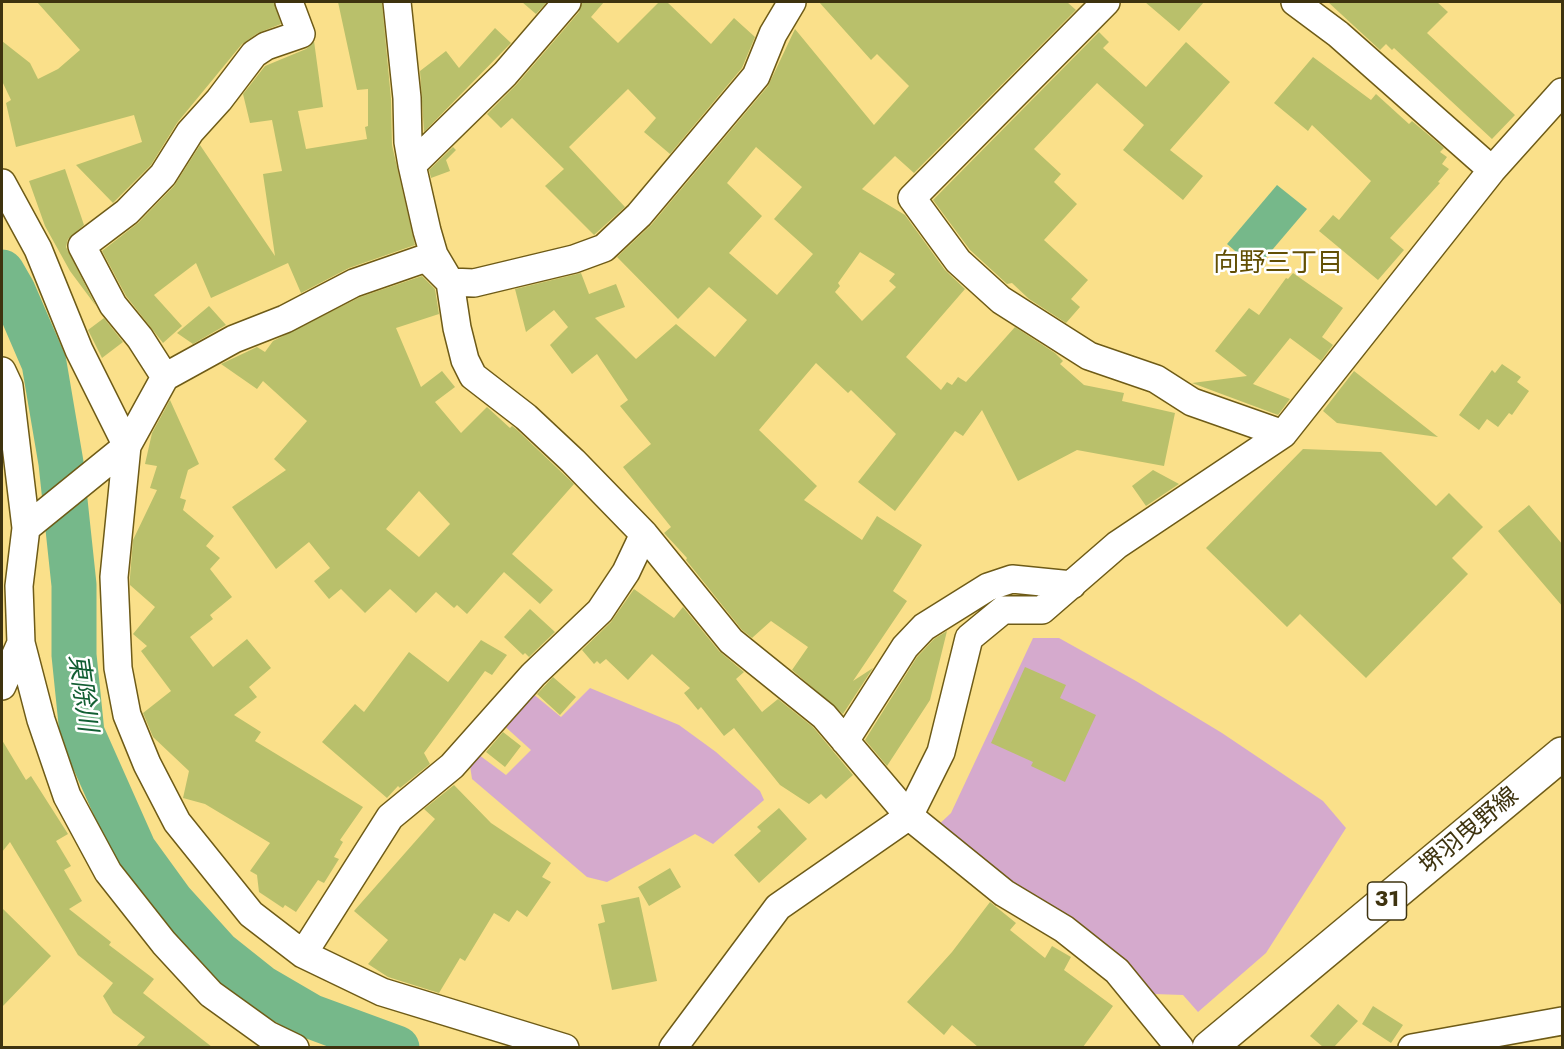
<!DOCTYPE html>
<meta charset="utf-8">
<style>
body{margin:0}
#map{position:relative;width:1564px;height:1049px;overflow:hidden;background:#fae08a;font-family:Jost,sans-serif}
canvas{display:block}
.frame{position:absolute;inset:0;border:3px solid #3e330f;pointer-events:none}
</style>
<div id="map">
<canvas width="1564" height="1049"></canvas>
<div class="frame"></div>
</div>
<script>
const context = document.querySelector('canvas').getContext('2d');
context.lineJoin = 'round';
function fill(path, color) { context.fillStyle = color; context.fill(path, 'evenodd'); }
const shape = rows => new Path2D(rows.map(r => 'M' + r).join(''));
function strokePath(path, color, width, dash) { context.strokeStyle = color; context.lineWidth = width; context.lineCap = dash ? 'butt' : 'round'; context.setLineDash(dash || []); context.stroke(path); }
function drawText(font, color, halo, rows, align = 'center') {
  context.font = font + ' Jost,"Noto Sans JP",sans-serif'; context.lineWidth = 5; context.setLineDash([]); context.textBaseline = 'middle'; context.strokeStyle = halo; context.fillStyle = color; for (const [text, x, y, turn = 0] of rows) {
    context.save(); context.translate(x, y); context.rotate((+turn || 0) * Math.PI / 180); context.textAlign = isNaN(turn) ? turn : align; if (halo) context.strokeText(text, 0, 0); context.fillText(text, 0, 0); context.restore();
  }
}
const green = shape([
 [1033,638,1059,638,1136,681,1222,733,1323,801,1346,828,1266,953,1198,1012,1183,995,1154,994,1048,905,933,830,951,813],
 [590,688,679,725,716,752,760,791,764,800,713,844,695,834,607,882,587,877,472,779,469,759,475,752,506,775,531,750,501,723,532,693,561,717]
]);
const water = shape([
 [1277,185,1307,209,1256,269,1227,244]
]);
const river = shape([
 [2,272,13,291,44,363,61,463,74,585,74,655,82,733,134,850,171,901,218,953,262,988,310,1016,397,1048]
]);
const building = shape([
 [37,2,274,2,281,24,258,33,242,44,177,123,151,165,113,203,76,165,142,142,134,115,16,147,6,103,11,100,2,81,2,41,30,63,38,79,58,69,80,50],
 [338,2,382,2,391,99,392,145,415,245,349,268,301,293,288,263,211,298,196,263,154,295,182,326,163,343,126,296,102,251,138,223,174,186,200,145,275,256,263,174,282,171,272,120,250,123,243,94,265,66,306,49,314,41,323,107,298,111,306,149,367,139,365,127,368,126,368,89,357,90],
 [522,2,547,2,536,14],
 [582,2,604,2,591,17,618,43,659,2,667,2,711,44,734,18,755,37,742,68,670,154,644,132,656,118,628,89,569,147,625,207,594,235,545,186,564,169,512,118,501,128,487,114,517,84,579,12],
 [819,2,1067,2,1076,10,914,173,895,156,862,189,905,215,945,270,965,289,906,357,941,390,947,382,952,385,958,377,966,382,1015,327,1055,353,1063,361,1060,364,1084,385,1124,393,1122,401,1175,413,1164,466,1077,450,1018,481,982,410,963,436,955,431,895,511,858,482,896,434,851,390,848,393,816,363,759,430,817,486,804,500,862,540,877,516,922,545,893,591,907,601,853,681,873,668,843,714,792,670,808,647,771,621,752,638,742,630,686,560,687,558,664,533,671,527,623,467,651,444,620,406,628,400,597,354,572,374,550,345,568,327,554,310,526,332,515,289,581,273,589,294,616,284,625,307,595,318,636,359,676,324,715,357,747,320,709,287,678,319,617,257,651,225,768,86,795,29,874,125,909,86,877,54,871,60],
 [756,147,802,187,774,219,813,254,777,295,729,253,762,216,727,183],
 [860,252,895,274,889,281,896,287,862,321,835,292,840,286,838,283],
 [1145,2,1204,2,1179,31],
 [1328,2,1437,2,1448,12,1427,33,1515,115,1492,139,1394,48,1392,50,1386,44,1380,50],
 [495,28,511,43,424,132,420,71,446,51,459,68],
 [1099,32,1109,42,1103,48,1146,87,1186,42,1230,82,1170,150,1203,176,1183,200,1123,150,1144,125,1097,83,1034,149,1061,174,1054,182,1077,204,1044,240,1088,280,1071,299,1080,307,1066,323,1029,299,1012,283,1007,284,970,250,933,200],
 [1313,57,1371,100,1376,94,1409,124,1412,121,1444,148,1440,152,1447,157,1442,164,1449,169,1438,182,1440,183,1390,238,1404,250,1378,280,1319,231,1333,215,1339,220,1371,181,1312,125,1308,131,1274,103],
 [453,147,456,150,446,160,450,171,431,178,429,170],
 [65,169,84,225,68,239,66,247,96,306,70,271,45,226,29,181],
 [1293,273,1343,308,1322,337,1333,345,1321,361,1290,338,1253,384,1290,399,1278,415,1192,383,1247,376,1215,351,1249,308,1259,315,1286,278,1288,279],
 [422,276,435,289,439,314,396,328,421,387,442,371,455,387,435,402,461,433,487,407,510,428,512,426,516,429,574,484,512,554,553,590,540,604,504,572,467,614,457,605,454,608,436,592,416,613,390,589,365,613,341,589,329,599,314,581,330,568,309,542,276,569,232,507,286,470,274,459,307,421,263,381,257,389,221,364,257,347,265,352,273,341,360,297],
 [419,491,450,524,419,557,386,529],
 [209,306,226,325,193,344,177,333],
 [104,318,123,342,102,358,88,330],
 [1502,364,1521,377,1517,382,1529,391,1512,415,1509,413,1498,427,1487,419,1479,430,1459,415,1492,370,1495,373],
 [1354,371,1438,437,1337,423,1323,411],
 [170,400,199,464,188,470,180,498,186,500,183,510,214,536,206,546,220,558,210,569,232,597,210,615,213,619,190,637,213,667,247,639,271,668,249,687,257,697,234,715,261,732,255,741,363,807,340,840,343,842,334,857,339,859,324,883,318,880,296,912,285,905,283,908,259,892,257,875,250,871,270,843,205,804,183,798,189,771,153,737,143,713,171,691,141,651,147,646,133,634,155,607,130,585,130,577,133,540,157,490,150,488,157,466,145,464,152,433],
 [1303,449,1381,452,1436,506,1449,493,1483,527,1452,558,1468,574,1366,678,1300,614,1287,627,1206,548],
 [1153,470,1179,484,1146,506,1132,486],
 [1529,505,1563,545,1563,607,1498,531],
 [634,589,674,618,683,607,719,651,744,672,736,679,762,712,778,699,813,727,853,775,826,799,821,794,809,804,780,785,734,728,724,736,701,707,698,710,684,693,690,688,652,654,628,680,606,659,600,664,597,661,594,664,582,650,611,622],
 [530,609,555,632,529,657,525,653,523,655,504,637],
 [947,631,930,700,887,766,865,740,917,657,934,639],
 [481,640,507,655,492,675,485,671,424,753,430,764,400,788,398,786,387,798,322,742,355,704,364,712,409,652,448,682],
 [1025,667,1066,685,1060,698,1096,715,1065,782,1031,766,1033,762,991,743],
 [553,677,576,697,560,715,537,694],
 [503,732,521,746,505,767,486,752],
 [2,740,26,780,31,776,68,834,56,841,71,866,64,870,82,901,69,909,111,942,109,945,154,979,143,993,212,1047,136,1047,145,1037,113,1013,103,996,113,983,78,955,10,842,2,852],
 [454,785,491,823,551,863,542,877,551,882,527,917,517,910,509,922,494,913,465,961,460,958,439,993,388,977,368,964,388,940,354,911,435,819,424,809],
 [779,808,807,839,759,883,734,855,761,831,757,827],
 [670,868,681,887,649,906,638,887],
 [639,897,657,981,612,990,598,924,605,922,601,905],
 [990,902,1016,923,1010,930,1045,958,1052,946,1071,957,1064,970,1113,1006,1083,1047,978,1047,952,1025,944,1035,907,1002,952,952],
 [2,908,51,956,2,1007],
 [1338,1004,1358,1021,1334,1047,1323,1047,1310,1036],
 [1373,1006,1403,1025,1391,1043,1362,1024]
]);
const minor = shape([
 [397,2,407,98,408,142,412,165,427,231,434,255,450,282,457,328,465,360,473,376,526,417,573,461,644,534,731,641,824,716,909,816,1004,893,1064,929,1117,971,1180,1048],
 [1106,2,912,198,958,261,1001,300,1089,356,1156,379,1192,402,1283,434],
 [1295,2,1338,34,1492,170],
 [412,165,505,74,567,2],
 [2,183,38,249,79,350,127,446,114,577,118,668,127,715,147,764,177,822,251,914,303,954,382,992,565,1048],
 [2,371,9,386,26,528,19,586,21,643,2,686],
 [165,377,140,338,113,305,82,246,127,212,163,175,190,132,219,100,254,54,266,46,301,34,289,2],
 [26,528,127,446,165,377,234,339,285,319,354,283,426,258,450,282,474,283,574,259,604,248,639,215,756,76,773,34,792,2],
 [21,643,41,720,67,796,108,872,164,943,211,994,268,1035,295,1048],
 [845,741,905,647,924,627,988,587,1012,579,1072,585],
 [303,954,390,817,452,766,533,675,600,611,626,572,644,534],
 [673,1048,778,907,909,816,941,752,969,638,1003,610,1042,610,1117,545,1283,434,1492,170,1562,92],
 [1412,1048,1562,1021]
]);
const major = shape([
 [1209,1048,1562,754]
]);
const shields = [
 [1387,901,39]
];
const shieldNames = [
 ["31",1387,901]
];
const streetNames = [
 ["堺羽曳野線",1470,832,-40]
];
const neighbourhoodNames = [
 ["向野三丁目",1278,265]
];
const waterNames = [
 ["東除川",81,693,82]
];
fill(green, '#d5aacd');
fill(water, '#76b88a');
strokePath(river, '#76b88a', 45);
fill(building, '#b9c06b');
strokePath(minor, '#6e5b17', 30);
strokePath(major, '#6e5b17', 36);
strokePath(minor, '#fff', 27);
strokePath(major, '#fff', 33);
for (const [x, y, w] of shields) { const box = new Path2D(); box.roundRect(x - w / 2, y - 19, w, 38, 4.5); context.fillStyle = '#fff'; context.fill(box); strokePath(box, '#3e330f', 1.5); }
drawText('bold 22px', '#3e330f', null, shieldNames);
drawText('24px', '#3e330f', '#fff', streetNames);
drawText('26px', '#624f04', '#fff', neighbourhoodNames);
drawText('italic 26px', '#125e33', '#fff', waterNames);
</script>
